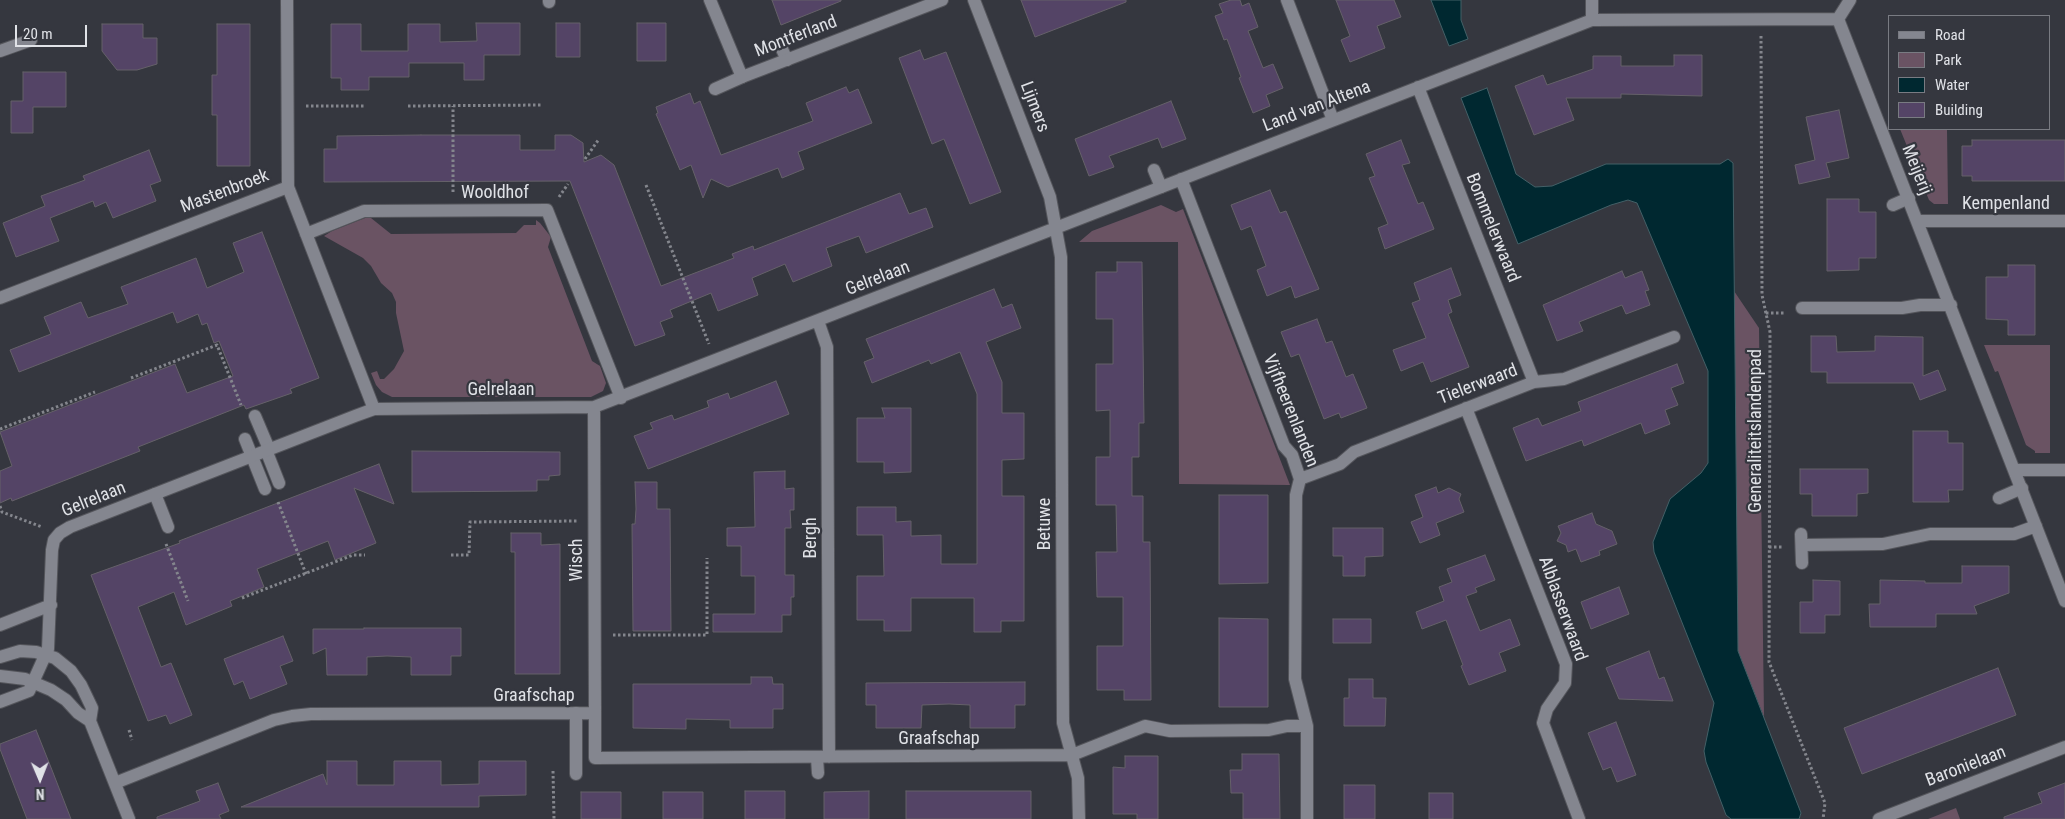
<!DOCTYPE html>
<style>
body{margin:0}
#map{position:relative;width:2065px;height:819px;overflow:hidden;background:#35373f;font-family:"Roboto Condensed",sans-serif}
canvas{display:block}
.legend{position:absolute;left:1888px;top:15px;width:162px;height:115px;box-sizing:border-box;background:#35373f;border:1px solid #797b82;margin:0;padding:6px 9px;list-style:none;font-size:15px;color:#e0e2e7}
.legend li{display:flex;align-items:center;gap:10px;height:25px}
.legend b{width:25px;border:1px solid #797b82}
.north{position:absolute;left:15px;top:754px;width:50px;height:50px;-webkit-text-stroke:4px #35373f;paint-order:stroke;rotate:179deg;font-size:14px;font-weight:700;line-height:20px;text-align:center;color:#e0e2e7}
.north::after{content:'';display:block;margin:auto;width:18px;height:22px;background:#e0e2e7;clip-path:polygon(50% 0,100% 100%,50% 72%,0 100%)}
.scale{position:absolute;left:15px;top:25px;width:72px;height:22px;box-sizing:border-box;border:2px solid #e0e2e7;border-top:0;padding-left:6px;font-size:15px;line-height:18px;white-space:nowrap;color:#e0e2e7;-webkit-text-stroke:4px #35373f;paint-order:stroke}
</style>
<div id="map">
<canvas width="2065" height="819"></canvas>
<ul class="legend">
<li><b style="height:6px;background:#84868f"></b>Road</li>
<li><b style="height:14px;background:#6a5363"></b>Park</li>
<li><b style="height:14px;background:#002830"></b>Water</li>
<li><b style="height:14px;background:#544466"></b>Building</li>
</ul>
<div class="north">N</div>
<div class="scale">20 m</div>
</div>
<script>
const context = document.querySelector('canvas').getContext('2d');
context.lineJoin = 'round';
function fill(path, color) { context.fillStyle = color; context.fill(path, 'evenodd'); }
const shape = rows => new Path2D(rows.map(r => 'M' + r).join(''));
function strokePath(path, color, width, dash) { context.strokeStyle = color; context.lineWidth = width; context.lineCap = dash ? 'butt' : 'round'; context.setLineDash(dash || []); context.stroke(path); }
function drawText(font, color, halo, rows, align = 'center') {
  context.font = font + ' "Roboto Condensed",sans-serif'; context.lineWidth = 4.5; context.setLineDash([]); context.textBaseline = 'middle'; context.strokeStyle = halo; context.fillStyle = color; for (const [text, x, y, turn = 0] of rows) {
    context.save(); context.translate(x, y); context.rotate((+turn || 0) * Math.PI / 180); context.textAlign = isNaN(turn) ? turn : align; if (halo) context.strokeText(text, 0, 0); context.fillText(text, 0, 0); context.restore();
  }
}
const green = shape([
 [1900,129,1947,129,1948,204,1934,204,1929,200],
 [1161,205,1176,212,1183,209,1290,485,1179,484,1178,242,1079,242,1092,231],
 [365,218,371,218,391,234,516,233,524,225,536,225,536,220,540,223,551,237,548,247,592,361,600,366,606,383,603,391,591,397,392,397,382,392,376,385,371,373,377,371,380,379,384,379,394,369,404,351,396,313,396,302,392,293,381,283,371,266,363,258,324,236,332,231],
 [1734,291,1759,328,1764,717,1738,651],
 [1984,345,2050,345,2050,453,2035,453,2035,451,2026,445,1998,371,1995,372],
 [1956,808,1960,819,1928,819]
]);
const water = shape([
 [1431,0,1461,0,1461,20,1468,39,1449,46,1431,0],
 [1487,88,1516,174,1535,187,1552,186,1606,164,1720,164,1728,159,1733,163,1738,651,1801,813,1799,819,1731,819,1726,815,1706,762,1704,751,1714,703,1654,552,1653,542,1670,499,1701,473,1708,463,1708,371,1637,203,1628,200,1611,205,1518,244,1461,98,1487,88]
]);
const building = shape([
 [772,0,841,0,841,1,781,25,772,0],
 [1021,0,1126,0,1126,2,1035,37,1021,0],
 [1231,0,1240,0,1242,6,1249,3,1258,27,1248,31,1263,68,1273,64,1283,88,1266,95,1270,106,1253,113,1239,78,1241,77,1227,39,1224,40,1215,16,1223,13,1219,4,1231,0],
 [1336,0,1394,0,1401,17,1377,26,1385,48,1350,62,1341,40,1350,36,1336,0],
 [476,23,520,23,520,55,484,55,484,80,464,80,464,63,409,63,409,77,369,77,369,90,341,90,341,78,331,78,331,24,361,24,361,51,408,51,408,24,440,24,440,42,477,41,476,23],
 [556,23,580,23,580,57,556,57,556,23],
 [637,23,666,23,666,61,637,61,637,23],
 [102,24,143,24,143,38,157,38,157,64,137,70,117,70,102,51,102,24],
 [217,24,250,24,250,166,217,166,217,115,212,115,212,75,217,75,217,24],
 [920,50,924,60,946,52,1001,192,970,204,944,139,932,144,899,58,920,50],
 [1674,55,1702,55,1702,96,1621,94,1621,98,1566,98,1574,120,1534,135,1515,86,1543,75,1547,85,1593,69,1593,56,1621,56,1621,66,1674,66,1674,55],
 [23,72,66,72,66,107,33,107,33,133,11,133,11,101,23,101,23,72],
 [846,87,849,93,858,89,872,123,798,152,804,169,782,178,778,168,728,187,711,179,703,198,691,165,680,170,656,114,658,113,656,107,690,93,694,104,700,101,721,155,813,121,806,103,846,87],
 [1171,101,1186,139,1162,148,1158,138,1109,156,1114,167,1089,176,1075,139,1171,101],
 [1839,110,1849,158,1826,163,1830,177,1799,184,1795,165,1815,160,1806,117,1839,110],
 [421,135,520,135,520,150,555,150,555,135,571,135,583,143,584,162,601,155,614,165,661,286,734,258,732,254,753,246,754,250,900,193,909,214,926,208,933,227,866,253,859,236,826,248,832,266,793,282,785,264,752,278,758,295,718,311,711,293,670,310,673,317,660,322,665,335,635,346,570,181,324,182,324,149,337,149,337,136,421,135],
 [1401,140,1410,163,1402,165,1418,204,1423,202,1434,229,1385,249,1378,228,1388,224,1369,178,1375,176,1366,154,1401,140],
 [1972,140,2065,140,2065,181,1972,181,1972,176,1962,176,1962,146,1972,146,1972,140],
 [149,150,161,181,150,185,156,201,113,218,106,202,95,207,93,201,50,218,59,241,16,257,3,223,45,206,41,196,85,180,83,176,149,150],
 [1270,190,1280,213,1286,211,1319,289,1295,298,1291,286,1267,296,1257,270,1266,266,1251,226,1241,230,1231,205,1270,190],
 [1827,199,1859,199,1859,212,1876,212,1876,258,1859,258,1859,270,1827,271,1827,199],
 [262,232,319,378,290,389,292,393,246,409,244,405,138,447,140,451,12,501,11,498,0,503,0,471,12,466,0,432,175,364,187,393,233,376,219,341,214,343,207,323,202,325,198,314,177,323,173,312,19,372,10,350,51,334,44,317,81,302,88,318,128,304,121,287,196,258,207,288,244,272,233,243,262,232],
 [1117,262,1142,262,1144,423,1139,423,1139,457,1132,457,1132,496,1143,496,1143,542,1150,542,1151,700,1124,700,1124,690,1097,690,1097,646,1123,646,1123,597,1097,597,1096,552,1117,552,1116,505,1096,505,1096,457,1110,457,1110,410,1096,411,1096,364,1113,364,1113,319,1096,319,1096,272,1117,272,1117,262],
 [2008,265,2035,265,2035,335,2008,335,2008,320,1986,319,1986,277,2008,277,2008,265],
 [1451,268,1461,295,1448,300,1452,312,1448,314,1469,367,1431,382,1423,362,1401,371,1393,350,1426,338,1412,303,1420,300,1414,283,1451,268],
 [1622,271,1625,278,1642,271,1649,290,1645,291,1650,305,1626,314,1622,305,1579,322,1583,331,1557,341,1543,305,1622,271],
 [994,289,1002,308,1012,304,1021,328,986,342,1002,382,1002,413,1024,413,1024,459,1002,460,1002,496,1024,496,1024,621,1001,621,1001,632,974,632,974,598,911,598,911,631,884,631,884,620,857,620,857,576,884,576,883,535,857,535,857,507,896,507,896,522,911,521,911,536,941,535,941,564,977,564,977,394,960,352,931,364,929,360,872,383,864,362,874,358,866,339,994,289],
 [1317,319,1326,343,1332,341,1346,377,1353,374,1367,408,1341,418,1339,413,1324,419,1299,354,1291,357,1281,332,1317,319],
 [1811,336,1836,336,1837,352,1875,351,1875,336,1923,337,1923,376,1938,370,1946,390,1920,400,1913,383,1827,383,1827,372,1811,372,1811,336],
 [1677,364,1684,383,1671,388,1678,405,1665,410,1670,424,1645,434,1641,423,1584,446,1582,440,1526,461,1513,428,1538,418,1542,426,1581,411,1578,402,1677,364],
 [776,381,789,414,648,469,634,436,653,429,650,423,672,415,674,420,709,407,707,401,728,393,730,399,776,381],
 [882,408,911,408,911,472,884,473,884,462,857,462,857,418,885,418,882,408],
 [1913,431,1948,431,1948,443,1963,443,1963,490,1948,490,1949,502,1913,502,1913,431],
 [412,451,560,452,560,475,549,476,549,480,537,480,537,491,412,492,412,451],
 [379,464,394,504,354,488,376,543,335,560,328,541,257,569,264,587,230,601,232,606,186,625,174,592,138,607,161,667,171,663,192,715,170,724,166,715,148,721,91,575,180,543,179,541,379,464],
 [1800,469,1868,469,1868,493,1857,494,1857,516,1812,516,1812,494,1800,494,1800,469],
 [785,471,785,489,794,488,794,510,790,510,791,528,785,528,785,575,794,575,794,597,791,597,791,615,782,615,782,632,713,632,713,614,755,614,755,576,741,576,741,546,727,546,727,528,755,527,754,472,785,471],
 [635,482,657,482,657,509,670,509,671,631,633,631,632,524,635,524,636,509,635,482],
 [1436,487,1438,493,1449,488,1461,494,1459,499,1464,512,1436,523,1440,535,1420,543,1411,522,1423,517,1415,495,1436,487],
 [1219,495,1268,495,1268,583,1219,584,1219,495],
 [1592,513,1596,524,1612,531,1617,544,1599,551,1600,555,1581,562,1576,549,1568,552,1566,545,1557,541,1561,533,1558,526,1592,513],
 [1333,528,1383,528,1383,556,1365,557,1365,576,1343,576,1343,556,1333,556,1333,528],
 [511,533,541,533,541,545,560,544,560,674,515,674,515,552,511,552,511,533],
 [1485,555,1495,580,1475,588,1477,592,1466,596,1480,631,1510,619,1520,645,1499,653,1506,671,1469,685,1461,666,1463,665,1446,620,1422,629,1416,612,1444,601,1439,587,1452,582,1447,569,1485,555],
 [1962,566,2009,566,2009,593,1974,606,1977,614,1936,614,1936,627,1870,627,1869,604,1880,604,1880,580,1925,581,1925,583,1962,583,1962,566],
 [1813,580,1840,581,1840,615,1825,615,1825,633,1800,633,1800,602,1813,602,1813,580],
 [1619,587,1629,614,1591,629,1581,602,1619,587],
 [1219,618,1268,619,1268,707,1219,707,1219,618],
 [1333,619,1371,619,1371,643,1333,643,1333,619],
 [364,628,461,628,461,656,451,656,451,675,411,675,411,657,387,656,367,657,367,675,327,675,326,648,313,654,313,629,364,629,364,628],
 [283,636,293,661,280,666,287,684,250,699,243,681,234,685,224,659,283,636],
 [1649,651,1659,679,1664,677,1673,701,1619,699,1606,668,1649,651],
 [1998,668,2016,715,1862,774,1844,728,1998,668],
 [751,677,772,677,773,684,783,684,783,709,773,709,773,728,730,728,730,720,686,719,686,729,633,728,633,684,751,684,751,677],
 [1349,679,1373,679,1373,698,1386,698,1385,726,1344,726,1344,698,1349,698,1349,679],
 [1025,682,1025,705,1015,705,1015,728,970,728,970,705,949,704,922,705,921,728,876,728,876,705,866,705,866,683,1025,682],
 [1616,722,1636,775,1617,782,1611,767,1603,770,1588,733,1616,722],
 [36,730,52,770,71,819,27,819,15,788,0,749,0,744,36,730],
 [1242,754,1279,754,1280,819,1243,819,1243,793,1231,793,1230,770,1242,770,1242,754],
 [1125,756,1158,756,1158,819,1137,819,1137,814,1113,814,1113,767,1125,768,1125,756],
 [327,761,357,761,357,785,394,785,394,761,441,761,441,785,479,784,479,761,526,761,526,795,479,796,479,807,241,807,323,774,327,785,327,761],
 [218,783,229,811,219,815,221,819,157,819,157,817,200,801,196,791,218,783],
 [2065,783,2065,819,2004,819,2004,817,2042,803,2038,793,2065,783],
 [1344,785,1375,785,1375,819,1344,819,1344,785],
 [745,791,785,791,785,819,745,819,745,791],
 [869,791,869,819,824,819,824,792,869,791],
 [906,791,1031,791,1031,819,906,819,906,791],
 [581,792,621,792,621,819,581,819,581,792],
 [663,792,703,792,703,819,663,819,663,792],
 [1429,793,1453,793,1453,819,1429,819,1429,793]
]);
const path = shape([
 [1761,36,1762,295,1770,332,1769,662,1825,803,1823,819],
 [306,106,365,106],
 [408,106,541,105],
 [585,159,599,139],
 [646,185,709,344],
 [453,192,453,106],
 [559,197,568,184],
 [1766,313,1785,313],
 [131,378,217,345,241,405],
 [0,429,95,392],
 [278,502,306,574],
 [0,506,2,512,42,527],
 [166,544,188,601],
 [1769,547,1783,547],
 [451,555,469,555,470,522,577,521],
 [242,598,353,555,365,555],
 [613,635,707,635,707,558],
 [129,730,132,740],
 [553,771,554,819]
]);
const lane = shape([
 [549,2,549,0],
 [780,45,787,60],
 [715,89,742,77],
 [1154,170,1161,187],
 [1893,205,1909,198],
 [255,416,269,449],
 [245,439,265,489],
 [266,450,279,483],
 [155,494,168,527],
 [1999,498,2022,488],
 [1801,534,1802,563],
 [817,758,818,773],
 [576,774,576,713]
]);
const street = shape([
 [287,0,288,187,374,409],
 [710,0,742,77,942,0],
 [974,0,1050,197,1061,257,1063,723,1078,778,1079,819],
 [1287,0,1333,120],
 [1838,19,2065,601],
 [1838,19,1850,0],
 [1592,20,1592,0],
 [0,51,31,40],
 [1418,87,1534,382],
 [1181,179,1284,446,1292,455,1300,479,1296,495,1295,679,1307,726,1307,819],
 [1918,221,2065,221],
 [306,234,364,211,547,210,621,398],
 [0,298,288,187],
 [1802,308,1902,308,1920,305,1951,305],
 [818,321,827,347,829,757],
 [594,407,595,713],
 [1466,408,1566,664,1565,683,1547,709,1543,723,1579,819],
 [2015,470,2065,470],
 [1300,479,1340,464,1354,452,1534,382,1564,379,1674,337],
 [1802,545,1883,544,1930,534,2014,534,2036,526],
 [0,625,51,605],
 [0,657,20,651,36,652,55,658,71,671,81,685,92,708,90,721,129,819],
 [0,676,25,679,51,690,66,700,78,713,90,721],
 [0,702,29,691,48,649,52,550,54,540,60,533,70,527,355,416,374,409,594,407,1592,20,1838,19],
 [115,783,274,720,292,716,311,714,595,713,595,758,1072,755,1145,726,1170,731,1269,730,1287,726,1307,726],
 [1879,819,2065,747]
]);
const streetNames = [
 ["Montferland",796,37,-21],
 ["Lijmers",1034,107,69],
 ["Land van Altena",1317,107,-21],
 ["Meijerij",1916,170,68],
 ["Mastenbroek",225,192,-21],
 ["Wooldhof",495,193],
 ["Kempenland",2006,204],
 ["Bommelerwaard",1492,228,68],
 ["Gelrelaan",878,279,-21],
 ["Tielerwaard",1478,385,-21],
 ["Gelrelaan",501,390],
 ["Vijfheerenlanden",1290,411,68],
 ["Generaliteitslandenpad",1756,431,-90],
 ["Gelrelaan",94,500,-22],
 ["Betuwe",1045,524,-90],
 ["Bergh",811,538,-90],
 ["Wisch",577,560,-90],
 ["Alblasserwaard",1562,609,70],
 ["Graafschap",534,696],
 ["Graafschap",939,739],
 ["Baronielaan",1966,767,-21]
];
fill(green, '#6a5363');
fill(water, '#002830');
strokePath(water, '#436067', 1);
fill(building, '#544466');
strokePath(building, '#656169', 1);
strokePath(lane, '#54555b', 14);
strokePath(street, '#54555b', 14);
strokePath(path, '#84868d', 3, [2.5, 2.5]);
strokePath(lane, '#84868f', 12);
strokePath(street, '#84868f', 12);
drawText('18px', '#e0e2e7', '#35373f', streetNames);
</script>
